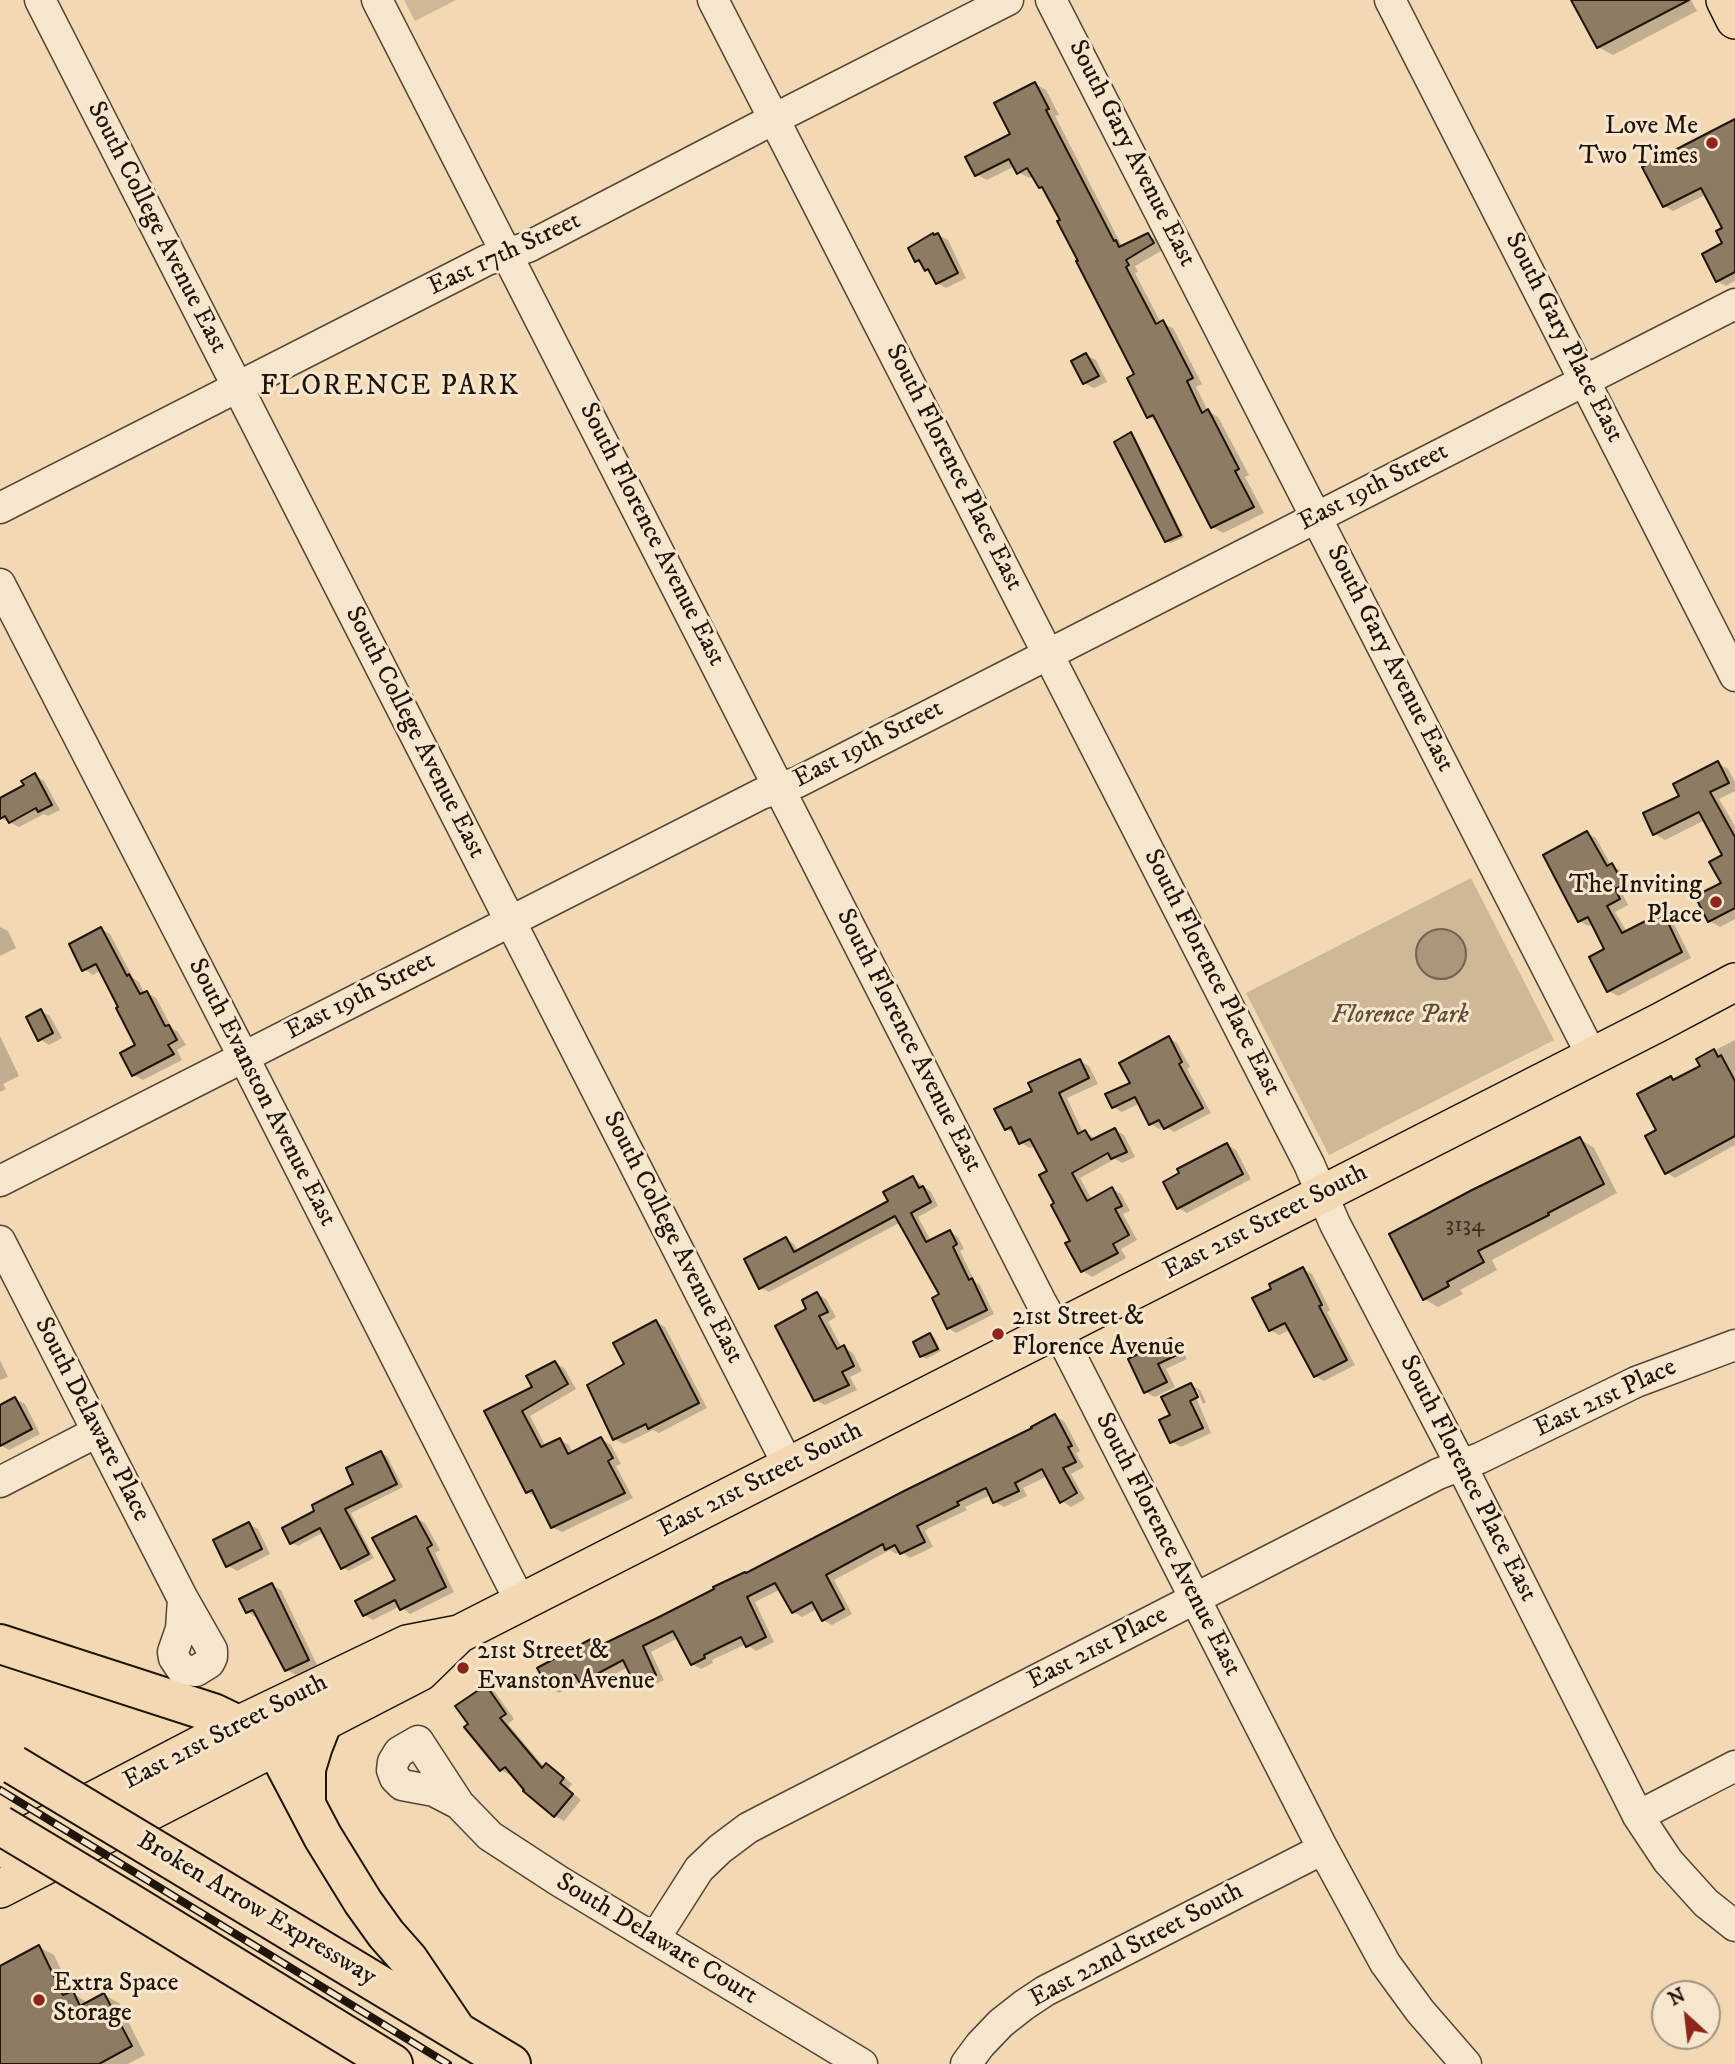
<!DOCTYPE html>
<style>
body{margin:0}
#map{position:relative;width:1735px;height:2064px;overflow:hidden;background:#f2d9b4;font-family:"IM FELL DW Pica",serif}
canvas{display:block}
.north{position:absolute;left:1651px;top:1980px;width:70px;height:70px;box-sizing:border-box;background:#f7e6ce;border:2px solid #a19280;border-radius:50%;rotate:333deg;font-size:19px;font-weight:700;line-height:28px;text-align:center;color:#20150b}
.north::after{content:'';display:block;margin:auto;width:24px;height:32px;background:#8f2418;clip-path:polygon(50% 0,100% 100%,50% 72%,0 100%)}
</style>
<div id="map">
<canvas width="1735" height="2064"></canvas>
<div class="north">N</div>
</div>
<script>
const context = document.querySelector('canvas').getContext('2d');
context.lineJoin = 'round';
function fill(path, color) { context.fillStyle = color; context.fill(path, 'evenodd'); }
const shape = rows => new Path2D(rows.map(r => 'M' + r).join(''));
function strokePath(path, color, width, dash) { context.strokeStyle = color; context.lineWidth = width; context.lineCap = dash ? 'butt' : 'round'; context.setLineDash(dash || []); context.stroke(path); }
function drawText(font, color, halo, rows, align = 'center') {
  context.font = font + ' "IM FELL DW Pica",serif'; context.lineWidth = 6; context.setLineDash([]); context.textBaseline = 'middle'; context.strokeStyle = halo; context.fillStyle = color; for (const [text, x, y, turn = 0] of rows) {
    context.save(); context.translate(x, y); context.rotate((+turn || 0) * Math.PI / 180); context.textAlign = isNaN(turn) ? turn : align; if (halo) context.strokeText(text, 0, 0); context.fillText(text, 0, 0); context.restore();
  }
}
const green = shape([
 [404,0,456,0,415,21],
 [1471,878,1554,1040,1329,1155,1246,993]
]);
const water = shape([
 '1416 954a25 25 0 1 1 50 0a25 25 0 1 1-50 0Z'
]);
const shadow = shape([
 [1574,0,1691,0,1697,11,1613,55,1598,47],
 [1035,84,1046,90,1059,115,1055,116,1122,246,1148,235,1158,241,1163,250,1135,266,1138,272,1135,273,1161,323,1173,328,1202,384,1196,387,1208,411,1218,417,1249,475,1245,477,1264,513,1223,533,1213,527,1158,422,1149,417,1136,375,1046,190,1040,187,1034,176,1029,178,1018,172,1015,166,987,180,976,174,1013,134],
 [1735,121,1735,281,1726,286,1717,281,1724,244,1724,229,1707,194,1673,211,1664,206],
 [938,235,948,240,966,278,946,288,937,283,932,272,916,261],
 [1086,355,1096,360,1107,382,1094,388,1084,383],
 [1131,434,1135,437,1184,537,1171,543,1167,541],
 [1717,763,1728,769,1735,782,1735,791,1719,799,1735,826,1735,919,1720,927,1709,921,1723,883,1725,855,1705,820,1665,840,1655,834,1681,796],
 [35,775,44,781,60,810,48,816,44,814,19,827,1,818,0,800,26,786],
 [1587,833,1596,838,1611,865,1621,871,1632,890,1623,895,1628,905,1615,912,1627,932,1663,914,1672,920,1691,958,1618,996,1609,991,1606,950,1593,924,1589,926,1579,921],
 [0,927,8,931,16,948,0,956],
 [101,929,110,934,133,978,139,982,145,994,147,993,156,998,172,1028,178,1032,186,1045,177,1050,182,1060,143,1080,133,1075,138,1046,121,1008,101,970,93,975,84,969],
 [41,1011,50,1016,62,1038,49,1045,40,1039],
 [0,1036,19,1076,3,1084,6,1089,0,1092],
 [1169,1038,1177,1043,1190,1067,1187,1069,1211,1113,1174,1132,1165,1126,1159,1129,1151,1124,1140,1103,1122,1112,1113,1107],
 [1735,1040,1735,1145,1675,1178,1667,1173,1659,1131,1671,1078,1675,1081,1703,1067,1698,1059],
 [1080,1061,1089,1066,1098,1084,1067,1098,1083,1133,1085,1132,1096,1139,1115,1130,1124,1135,1135,1157,1122,1163,1115,1159,1080,1178,1092,1200,1112,1189,1121,1194,1130,1211,1123,1214,1137,1240,1121,1249,1126,1258,1092,1277,1083,1271,1068,1244,1072,1241,1057,1204,1049,1172,1035,1146,1030,1148,1021,1143,1015,1134,1006,1129,1035,1092],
 [1580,1139,1594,1148,1617,1193,1492,1260,1497,1270,1460,1290,1463,1294,1438,1307,1424,1299],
 [1227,1145,1236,1150,1251,1179,1187,1213,1178,1208],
 [913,1178,931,1192,938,1206,918,1217,931,1241,950,1232,958,1237,964,1249,960,1251,975,1282,980,1285,994,1314,956,1333,948,1328,941,1295,901,1222,769,1292,761,1288,786,1239,794,1244,798,1252,891,1202],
 [1303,1269,1312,1274,1330,1310,1327,1312,1355,1365,1324,1381,1315,1376,1290,1330,1279,1335,1270,1330,1273,1290],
 [817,1294,826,1299,836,1317,828,1322,842,1348,844,1347,853,1353,862,1371,850,1377,857,1390,825,1405,815,1400,809,1310],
 [656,1322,665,1327,707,1408,659,1433,653,1430,624,1444,614,1439,627,1365],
 [930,1335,934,1337,941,1351,926,1359,922,1356],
 [1171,1340,1180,1346,1187,1359,1166,1369,1175,1387,1155,1397,1145,1392,1130,1360],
 [0,1360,8,1377,0,1380],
 [555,1363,564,1368,576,1389,530,1416,546,1447,560,1440,569,1445,573,1454,601,1439,611,1445,621,1464,616,1466,633,1498,562,1532,552,1527,536,1497,527,1492,487,1412,534,1388],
 [1191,1385,1200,1390,1206,1402,1203,1404,1197,1390,1193,1390,1211,1433,1181,1447,1172,1442,1172,1416],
 [15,1399,25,1404,40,1434,9,1450,0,1445,0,1407],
 [1055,1416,1064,1421,1080,1451,1076,1453,1084,1467,1071,1474,1085,1499,1071,1507,1062,1501,1048,1476,1023,1488,1027,1496,1004,1507,995,1502,991,1495,965,1507,967,1510,929,1528,925,1531,933,1547,910,1558,900,1551,896,1554,890,1550,834,1580,852,1614,832,1625,823,1620,817,1609,802,1617,793,1612,781,1589,755,1602,774,1642,756,1651,746,1644,712,1660,713,1663,701,1669,692,1664,678,1638,651,1652,664,1680,645,1689,636,1684,628,1667,590,1687,581,1681,559,1693,550,1688,591,1641,601,1647,1034,1429],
 [381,1453,387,1456,403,1487,351,1513,374,1558,349,1571,342,1567,324,1532,298,1546,292,1543,317,1511,356,1484],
 [416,1518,425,1523,440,1550,435,1553,454,1592,410,1614,400,1606,373,1620,364,1615,397,1580],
 [249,1524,258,1529,270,1554,237,1571,227,1565],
 [272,1585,281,1590,317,1665,296,1675,287,1670,259,1617,257,1618,248,1612],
 [486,1687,495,1692,514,1719,508,1724,545,1768,547,1765,556,1770,572,1784,568,1789,581,1800,564,1821,555,1816,512,1773,510,1775,501,1770],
 [39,1947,54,1955,72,1993,88,2003,104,1995,119,2003,145,2055,128,2064,0,2064,0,1968]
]);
const building = shape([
 [1571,0,1689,0,1597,48,1571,0],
 [1035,82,1049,109,1046,110,1114,241,1116,240,1119,247,1148,233,1154,243,1126,260,1129,265,1126,267,1156,324,1163,320,1193,378,1187,381,1202,413,1208,409,1239,469,1235,471,1254,507,1211,528,1153,415,1147,418,1127,378,1134,374,1076,261,1078,261,1057,221,1060,220,1042,187,1039,188,1027,168,1017,174,1009,159,975,176,965,157,1010,134,994,103,1035,82],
 [1735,119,1735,272,1716,282,1702,254,1722,243,1716,231,1722,228,1701,188,1663,207,1642,167,1735,119],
 [933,233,934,235,938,233,958,273,936,284,928,269,925,271,919,260,915,262,908,248,933,233],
 [1086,353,1099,376,1083,384,1071,361,1086,353],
 [1131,432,1181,535,1165,542,1114,442,1131,432],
 [1718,761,1729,783,1710,792,1735,837,1735,908,1708,922,1695,896,1721,883,1709,862,1722,855,1699,812,1653,835,1643,813,1679,796,1673,784,1718,761],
 [35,773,52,805,38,812,36,808,9,823,5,816,0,819,0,798,24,785,21,781,35,773],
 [1587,831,1607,866,1612,863,1624,885,1615,889,1620,899,1607,906,1622,933,1663,912,1682,952,1607,992,1589,957,1604,949,1588,917,1578,922,1543,855,1587,831],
 [101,927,127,976,129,974,140,994,147,991,165,1026,169,1025,177,1040,168,1045,174,1054,132,1076,120,1053,135,1045,116,1008,118,1007,96,964,82,971,69,944,101,927],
 [41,1009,53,1033,38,1041,26,1017,41,1009],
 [1169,1036,1182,1062,1179,1064,1203,1108,1164,1129,1159,1120,1149,1125,1135,1097,1112,1108,1105,1094,1130,1083,1119,1063,1169,1036],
 [1714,1049,1718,1057,1721,1055,1735,1081,1735,1136,1665,1174,1645,1136,1656,1130,1637,1094,1671,1076,1673,1080,1700,1066,1696,1059,1714,1049],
 [1080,1059,1089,1078,1059,1093,1078,1134,1085,1130,1091,1140,1115,1128,1127,1152,1111,1159,1108,1153,1072,1173,1087,1201,1112,1187,1122,1206,1115,1209,1129,1235,1113,1244,1118,1253,1081,1272,1065,1243,1070,1241,1051,1205,1054,1203,1039,1175,1047,1171,1030,1139,1019,1144,1011,1127,1005,1130,994,1109,1032,1091,1028,1083,1080,1059],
 [1580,1137,1604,1184,1548,1213,1549,1215,1478,1251,1484,1262,1447,1282,1449,1286,1423,1300,1389,1234,1472,1190,1580,1137],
 [1227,1143,1243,1174,1177,1209,1163,1182,1179,1173,1177,1169,1227,1143],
 [913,1176,919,1188,923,1186,931,1202,911,1213,926,1242,950,1230,957,1244,953,1247,969,1280,972,1278,987,1310,947,1329,932,1298,939,1294,895,1216,759,1289,744,1259,786,1237,794,1252,888,1201,883,1192,913,1176],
 [1303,1267,1322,1305,1319,1306,1347,1360,1314,1377,1285,1323,1269,1331,1252,1298,1271,1289,1269,1284,1303,1267],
 [817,1292,828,1312,819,1316,837,1349,844,1345,854,1366,842,1372,849,1385,814,1401,775,1326,806,1309,802,1300,817,1292],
 [656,1320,699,1403,648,1429,646,1424,613,1440,587,1385,624,1364,613,1343,656,1320],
 [930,1333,938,1349,920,1357,913,1342,930,1333],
 [1171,1338,1179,1354,1158,1364,1167,1382,1144,1393,1128,1359,1171,1338],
 [555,1361,568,1384,522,1411,541,1447,560,1438,568,1454,601,1437,613,1458,608,1461,625,1493,551,1528,532,1490,526,1493,484,1411,532,1387,526,1376,555,1361],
 [1191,1383,1198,1397,1190,1401,1203,1428,1170,1443,1159,1420,1170,1415,1161,1397,1191,1383],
 [15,1397,32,1429,0,1446,0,1405,15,1397],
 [1055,1414,1072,1446,1068,1447,1076,1462,1063,1468,1077,1493,1060,1503,1042,1469,1015,1483,1019,1491,993,1503,986,1488,957,1502,959,1505,917,1526,925,1542,900,1554,895,1545,885,1550,883,1544,826,1575,844,1609,822,1621,812,1602,792,1613,775,1583,747,1597,766,1637,746,1647,741,1637,704,1655,705,1658,691,1665,673,1631,643,1646,656,1675,635,1685,623,1660,580,1683,575,1675,549,1689,537,1668,591,1639,595,1648,659,1617,714,1589,713,1587,745,1572,746,1573,904,1491,1032,1428,1031,1427,1055,1414],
 [381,1451,397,1484,345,1509,369,1554,341,1569,320,1528,290,1544,282,1528,314,1511,312,1505,353,1484,346,1468,381,1451],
 [416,1516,432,1545,427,1548,446,1587,400,1610,395,1600,363,1616,355,1601,395,1580,372,1538,416,1516],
 [249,1522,262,1549,226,1567,213,1540,249,1522],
 [272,1583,309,1660,285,1671,253,1610,246,1613,239,1599,272,1583],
 [486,1685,506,1714,500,1718,542,1768,546,1763,564,1778,560,1783,573,1794,554,1817,523,1791,524,1790,505,1767,500,1771,464,1727,468,1724,455,1706,486,1685],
 [39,1945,63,1995,73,1991,80,2006,104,1993,132,2046,99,2064,0,2064,0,1966,39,1945]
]);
const minor = shape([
 [40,0,789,1467],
 [377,0,1041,1302,1068,1350,1323,1849,1385,1963,1420,2011,1466,2064],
 [713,0,1309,1164,1335,1224,1461,1465,1628,1796,1638,1816,1668,1861,1706,1903,1735,1926],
 [1051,0,1592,1056],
 [1390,0,1735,676],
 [0,508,487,260,528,247,774,119,1008,0],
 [0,584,243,1056,521,1603],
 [0,1181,761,794,798,782,1735,304],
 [0,1241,183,1599,212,1650,212,1657,209,1663,196,1671,182,1670,174,1658,173,1652,181,1629,183,1599],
 [0,1482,97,1432],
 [459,1804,434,1791,402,1785,395,1778,392,1770,393,1762,399,1752,418,1741,459,1804,490,1836,559,1881,862,2064],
 [1638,1816,1735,1766],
 [655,1938,699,1869,720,1849,748,1828,771,1816,1438,1474,1480,1458,1636,1382,1735,1345],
 [966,2064,980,2045,1001,2023,1024,2005,1045,1991,1323,1849]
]);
const major = shape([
 [1725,0,1735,20],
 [0,1849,238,1725,407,1644,459,1634,1660,1022,1735,982],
 [0,1889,420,1672,459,1634]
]);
const highway = shape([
 [0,1644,213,1713,238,1725,271,1749,282,1759,323,1837,363,1902,386,1934,408,1959,456,2030],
 [306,1801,306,1769,313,1746,322,1723],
 [194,1873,511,2064],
 [125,1900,393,2064]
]);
const rail = shape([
 [0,1790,448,2064]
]);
const highwayBridge = shape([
 [14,1765,194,1873],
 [0,1825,125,1900]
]);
const markers = [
 [1712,143,7,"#8f2418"],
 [1716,902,7,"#8f2418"],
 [998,1334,7,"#8f2418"],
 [463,1668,7,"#8f2418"],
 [39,2000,7,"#8f2418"]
];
const numberNames = [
 ["3134",1465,1226]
];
const poiNames = [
 ["Love Me",1698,128,"right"],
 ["Two Times",1698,158,"right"],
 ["The Inviting",1702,887,"right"],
 ["Place",1702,917,"right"],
 ["21st Street &",1012,1319],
 ["Florence Avenue",1012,1349],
 ["21st Street &",477,1653],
 ["Evanston Avenue",477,1683],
 ["Extra Space",53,1985],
 ["Storage",53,2015]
];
const streetNames = [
 ["South Gary Avenue East",1131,154,63],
 ["South College Avenue East",156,228,63],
 ["East 17th Street",505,255,-25],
 ["South Gary Place East",1563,338,63],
 ["South Florence Place East",953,468,63],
 ["East 19th Street",1374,488,-27],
 ["South Florence Avenue East",651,535,63],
 ["South Gary Avenue East",1389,659,63],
 ["South College Avenue East",414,733,63],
 ["East 19th Street",869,745,-27],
 ["South Florence Place East",1211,973,63],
 ["East 19th Street",361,997,-27],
 ["South Florence Avenue East",908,1041,63],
 ["South Evanston Avenue East",261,1093,63],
 ["East 21st Street South",1266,1223,-27],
 ["South College Avenue East",672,1238,63],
 ["East 21st Place",1606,1399,-25],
 ["South Delaware Place",91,1420,63],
 ["South Florence Place East",1467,1479,63],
 ["East 21st Street South",761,1481,-27],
 ["South Florence Avenue East",1167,1545,63],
 ["East 21st Place",1098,1649,-27],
 ["East 21st Street South",226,1733,-27],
 ["Broken Arrow Expressway",256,1910,31],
 ["South Delaware Court",656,1940,31],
 ["East 22nd Street South",1137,1946,-28]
];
const parkNames = [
 ["Florence Park",1400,1017]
];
const neighbourhoodNames = [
 ["FLORENCE PARK",390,388]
];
fill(green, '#ceb897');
fill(water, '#ab967b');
strokePath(water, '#73624e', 2);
fill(shadow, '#0003');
fill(building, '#8d7b63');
strokePath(building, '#20150b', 2);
strokePath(minor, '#544635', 33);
strokePath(major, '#20150b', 40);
strokePath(highway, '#20150b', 42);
strokePath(minor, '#f7e6ce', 30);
strokePath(major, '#f2d9b4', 37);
strokePath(highway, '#f2d9b4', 38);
strokePath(rail, '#20150b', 8);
strokePath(rail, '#f7e6ce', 5, [16]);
strokePath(highwayBridge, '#20150b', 42, []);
strokePath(highwayBridge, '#f2d9b4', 38);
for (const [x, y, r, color] of markers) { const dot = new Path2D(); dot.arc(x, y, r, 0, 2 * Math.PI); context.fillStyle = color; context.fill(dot); strokePath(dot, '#f7e6ce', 2.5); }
drawText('23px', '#3b2e21', null, numberNames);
drawText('26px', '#20150b', '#f7e6ce', poiNames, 'left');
drawText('26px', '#20150b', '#f7e6ce', streetNames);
drawText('italic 26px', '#5d4e3c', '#f7e6ce', parkNames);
context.letterSpacing = '2px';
drawText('28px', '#20150b', '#f7e6ce', neighbourhoodNames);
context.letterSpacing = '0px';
</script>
